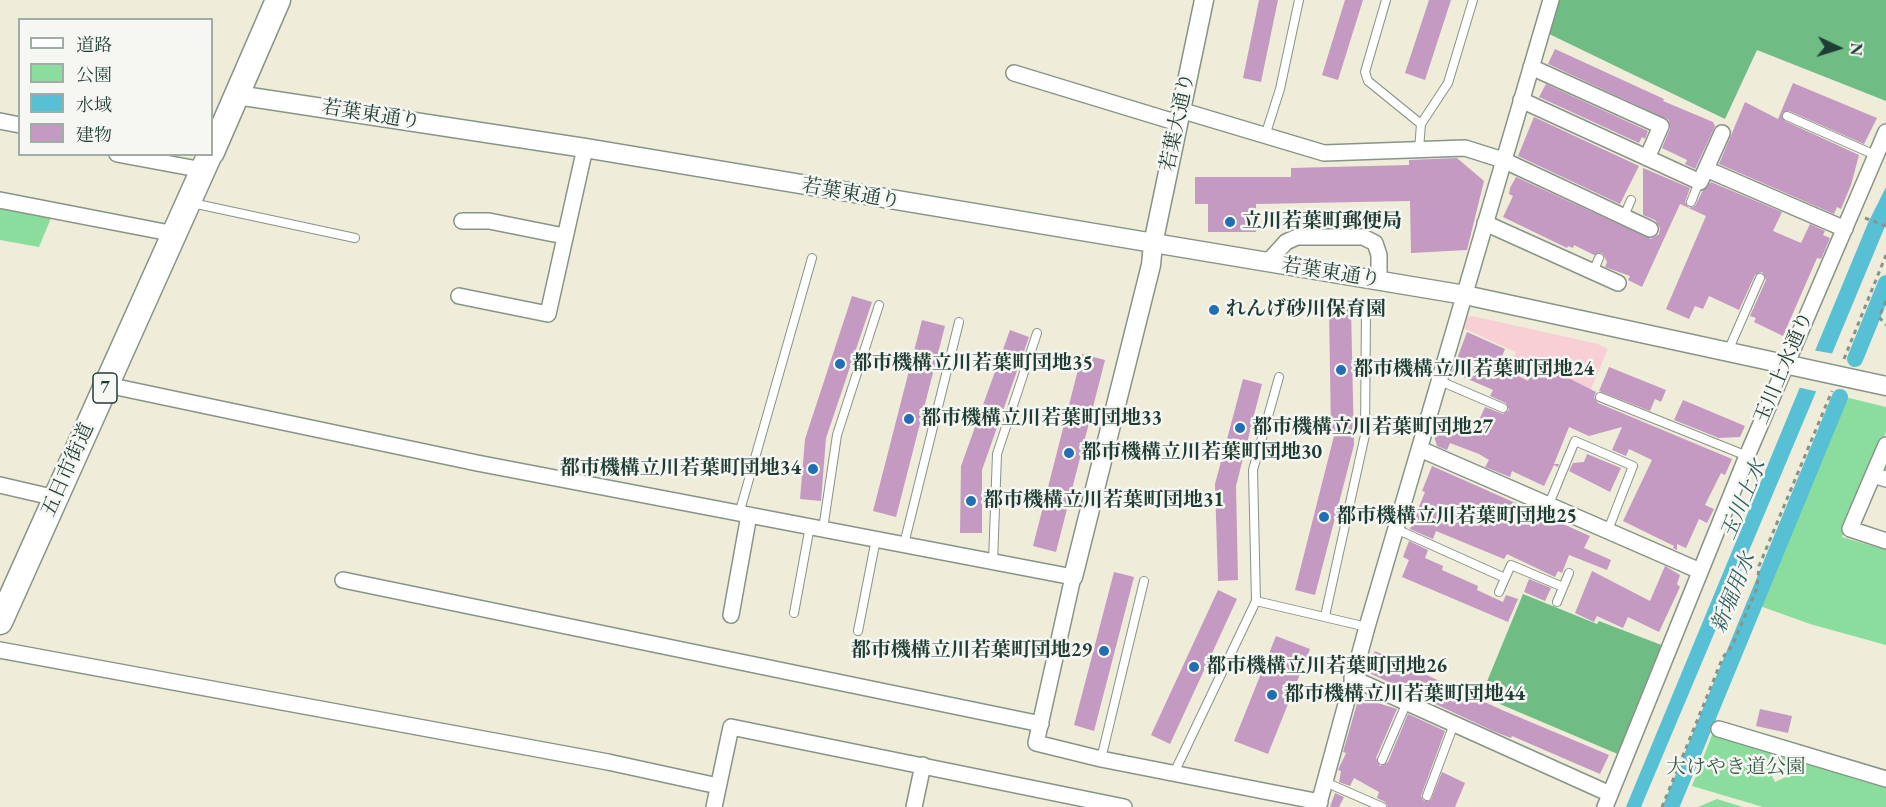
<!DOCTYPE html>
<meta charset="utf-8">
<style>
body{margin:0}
#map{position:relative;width:1886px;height:807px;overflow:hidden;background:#efecda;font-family:"EB Garamond","Noto Serif JP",serif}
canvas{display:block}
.legend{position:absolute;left:18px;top:18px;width:195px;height:138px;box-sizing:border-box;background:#f6f6f2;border:2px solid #a0aca6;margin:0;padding:8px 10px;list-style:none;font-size:18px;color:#1f3d34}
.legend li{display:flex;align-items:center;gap:12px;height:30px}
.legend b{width:30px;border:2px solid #a0aca6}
.north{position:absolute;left:1808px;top:18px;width:60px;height:60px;-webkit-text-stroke:4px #f6f6f2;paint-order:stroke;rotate:94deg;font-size:16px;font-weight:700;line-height:24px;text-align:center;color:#1f3d34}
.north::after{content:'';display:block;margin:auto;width:21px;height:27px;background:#1f3d34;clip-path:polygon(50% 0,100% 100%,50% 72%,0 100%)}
</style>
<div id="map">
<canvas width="1886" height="807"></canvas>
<ul class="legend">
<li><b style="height:8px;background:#fff"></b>道路</li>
<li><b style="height:16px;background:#8bdd9e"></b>公園</li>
<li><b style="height:16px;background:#58c0d5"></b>水域</li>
<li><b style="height:16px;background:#c499c2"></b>建物</li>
</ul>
<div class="north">N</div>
</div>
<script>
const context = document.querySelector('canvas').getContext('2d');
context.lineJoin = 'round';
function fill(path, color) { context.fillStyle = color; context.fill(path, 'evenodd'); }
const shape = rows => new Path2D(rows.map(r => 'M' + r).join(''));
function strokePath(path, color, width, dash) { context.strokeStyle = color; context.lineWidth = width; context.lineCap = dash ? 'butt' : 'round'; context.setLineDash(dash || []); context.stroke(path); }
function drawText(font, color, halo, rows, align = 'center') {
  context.font = font + ' "EB Garamond","Noto Serif JP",serif'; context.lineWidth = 5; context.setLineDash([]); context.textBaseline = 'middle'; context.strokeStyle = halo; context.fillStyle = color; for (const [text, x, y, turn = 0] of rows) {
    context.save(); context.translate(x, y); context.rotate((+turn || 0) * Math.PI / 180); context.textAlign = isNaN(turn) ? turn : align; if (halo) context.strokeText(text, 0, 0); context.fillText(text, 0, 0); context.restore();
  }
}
const built = shape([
 [1472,316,1598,344,1608,349,1581,412,1505,377,1516,352,1463,328,1467,317]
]);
const green = shape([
 [0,201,54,211,39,247,0,240],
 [1845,397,1886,407,1886,432,1842,537,1886,550,1886,645,1810,624,1760,606],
 [1714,730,1886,779,1886,807,1763,807,1692,786],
 [1780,765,1786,777,1775,782,1769,770],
 [1717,799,1743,807,1698,807]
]);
const forest = shape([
 [1555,0,1886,0,1886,101,1757,50,1725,119,1545,32],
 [1523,594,1597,624,1599,621,1664,646,1620,755,1481,696]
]);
const water = shape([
 [1886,187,1886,224,1826,368,1641,807,1626,807,1868,223]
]);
const pier = shape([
 [1812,350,1835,354,1819,392,1797,387]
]);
const canal = shape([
 [1855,359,1886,283],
 [1671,807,1840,397]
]);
const building = shape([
 [1259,0,1278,0,1261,82,1243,78],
 [1345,0,1363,0,1338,80,1322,75],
 [1429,0,1451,0,1425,80,1405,73],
 [1555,49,1664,99,1663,101,1713,122,1715,126,1695,169,1685,164,1687,160,1662,148,1670,129,1669,120,1548,64],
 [1793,83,1877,118,1864,144,1789,111,1782,113,1785,121,1859,155,1851,185,1841,209,1837,207,1834,214,1719,164,1745,102,1778,119],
 [1546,84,1648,131,1645,139,1642,137,1639,143,1539,97],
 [1534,117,1639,166,1620,204,1518,156],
 [1457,158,1484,181,1467,250,1411,253,1410,201,1256,204,1256,232,1208,232,1208,204,1195,204,1195,177,1291,177,1291,168,1409,165,1409,160],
 [1643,168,1690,188,1685,202,1689,208,1695,206,1702,192,1711,182,1782,212,1773,231,1801,243,1810,224,1825,231,1823,235,1830,238,1821,259,1817,258,1783,336,1754,322,1756,318,1750,316,1766,280,1762,272,1755,275,1739,310,1709,296,1703,309,1695,306,1689,319,1666,309,1706,216,1680,204,1642,287,1628,280,1630,276,1605,267,1607,262,1602,253,1594,255,1574,245,1573,248,1568,246,1567,248,1503,217,1513,196,1509,194,1510,188,1516,177,1651,239,1659,234,1660,228,1655,220,1643,215],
 [852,296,872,302,826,438,821,501,800,499,805,439],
 [1329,308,1351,308,1354,445,1315,595,1295,590,1335,432,1331,432],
 [922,320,945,326,896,517,873,511],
 [1010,330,1029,337,982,470,982,533,960,533,961,466],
 [1467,332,1505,349,1498,366,1528,381,1537,362,1596,392,1594,397,1598,403,1732,459,1725,475,1721,473,1705,505,1714,509,1707,523,1699,519,1686,548,1677,544,1677,550,1673,548,1674,546,1623,521,1652,460,1629,449,1626,456,1612,450,1622,427,1589,436,1569,427,1554,464,1559,464,1558,467,1554,465,1544,486,1512,471,1510,477,1485,467,1489,460,1479,454,1450,443,1447,450,1437,446,1434,436,1446,415,1475,429,1485,407,1503,414,1509,410,1506,403,1490,396,1493,390,1452,372],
 [1082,354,1105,360,1056,552,1033,546],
 [1609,367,1666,390,1661,402,1655,399,1650,411,1599,391],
 [1243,379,1262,384,1236,486,1238,580,1218,581,1215,484],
 [1683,400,1745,426,1740,437,1719,438,1674,420],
 [1587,454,1621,468,1610,492,1569,471,1573,463,1584,462],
 [1432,466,1590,536,1584,548,1611,560,1607,570,1569,555,1562,573,1558,571,1555,577,1507,554,1504,559,1436,531,1433,539,1410,529,1425,492,1422,491],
 [1409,541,1428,550,1425,558,1443,566,1442,570,1478,586,1477,590,1503,602,1506,595,1518,599,1508,622,1402,577,1409,560,1403,557],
 [1665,566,1680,575,1677,584,1680,587,1659,632,1628,617,1623,628,1597,616,1594,622,1575,613,1592,571,1650,601],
 [1114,572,1134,577,1094,731,1074,725],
 [1529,579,1551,588,1545,601,1524,592],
 [1218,590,1237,599,1170,744,1151,735],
 [1276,636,1310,649,1268,754,1234,741],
 [1375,651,1502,710,1609,755,1600,774,1512,736,1511,738,1493,731,1365,671],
 [1359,697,1397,709,1376,758,1380,766,1388,762,1408,714,1445,731,1421,796,1424,801,1431,800,1442,772,1465,783,1455,807,1388,807,1385,802,1377,798,1379,792,1354,778,1350,786,1339,782,1341,771,1338,770,1346,753,1343,752],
 [1760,709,1792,716,1788,733,1756,726],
 [1335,793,1344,797,1339,807,1330,807]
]);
const path = shape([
 [1865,218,1886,226],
 [1886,301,1879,317,1886,325],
 [1844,359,1886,255],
 [1662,807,1723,657,1732,646,1757,588,1759,566,1832,391]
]);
const service = shape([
 [1386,0,1365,72,1368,81,1421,124],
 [1787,116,1875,155],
 [1265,136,1280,89,1299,0],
 [1419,149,1421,124,1448,83,1473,0],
 [1691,202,1699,182],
 [192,203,355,238],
 [1624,216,1631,200],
 [1593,272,1599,258],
 [1728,351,1760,278],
 [1440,381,1503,408],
 [1600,397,1747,456],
 [1549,504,1575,441,1633,466,1608,530],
 [739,514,812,258],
 [823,529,837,435,879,305],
 [1396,529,1505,578],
 [904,544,959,322],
 [993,562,997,454,1037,333],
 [1499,592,1511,565,1563,587],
 [1256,601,1367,627],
 [1557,602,1569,573],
 [794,613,810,526],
 [1325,616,1365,435,1366,308],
 [858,631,876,539],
 [1101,759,1144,581],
 [1382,760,1407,702],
 [1174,773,1256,601,1253,470,1279,377],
 [1325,782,1382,807],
 [1427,796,1454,724]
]);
const minor = shape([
 [1531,67,1661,126,1647,158],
 [1014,73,1178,123],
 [1521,100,1700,182,1722,133],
 [1180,110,1324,153,1465,148,1503,160,1650,229],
 [0,121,20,125],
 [117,154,203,170],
 [1706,169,1845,229],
 [0,200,175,234],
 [462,221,489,221,564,236],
 [1485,223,1618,283],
 [1267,263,1286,242,1297,237,1363,237,1375,243,1379,255,1379,280],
 [459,296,548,314,585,148],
 [107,385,477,463,1073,577,1036,743,1101,759,1320,802],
 [1420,449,1700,571],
 [1873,475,1886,445],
 [1886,479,1873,475,1850,529,1886,541],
 [0,485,56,498],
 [343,580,1041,724],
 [731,615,749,515],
 [0,650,608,762,718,786],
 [1352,678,1610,794],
 [1719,729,1886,779],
 [714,807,731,727,1124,807],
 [914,807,923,765],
 [1318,807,1367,627,1551,0],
 [1605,807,1747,456,1886,132]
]);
const tertiary = shape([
 [237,95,585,148,1465,295,1886,386],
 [1073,577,1151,265,1153,244,1204,0]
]);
const primary = shape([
 [212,152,278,0],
 [0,622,210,154]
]);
const markers = [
 [1230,222,6,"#1f6fb2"],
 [1214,310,6,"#1f6fb2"],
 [840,364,6,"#1f6fb2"],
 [1341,370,6,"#1f6fb2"],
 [909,419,6,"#1f6fb2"],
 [1240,428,6,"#1f6fb2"],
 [1069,453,6,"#1f6fb2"],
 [813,469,6,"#1f6fb2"],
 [971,501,6,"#1f6fb2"],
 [1324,517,6,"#1f6fb2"],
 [1104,651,6,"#1f6fb2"],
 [1194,667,6,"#1f6fb2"],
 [1272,695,6,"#1f6fb2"]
];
const shields = [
 [105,388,24]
];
const shieldNames = [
 ["7",105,388]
];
const streetNames = [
 ["若葉東通り",371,115,9],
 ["若葉大通り",1178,122,-78],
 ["若葉東通り",851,194,10],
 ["若葉東通り",1331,273,9],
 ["玉川上水通り",1784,368,-67],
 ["五日市街道",68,470,-66]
];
const poiNames = [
 ["立川若葉町郵便局",1242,222],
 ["れんげ砂川保育園",1226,310],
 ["都市機構立川若葉町団地35",852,364],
 ["都市機構立川若葉町団地24",1353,370],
 ["都市機構立川若葉町団地33",921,419],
 ["都市機構立川若葉町団地27",1252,428],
 ["都市機構立川若葉町団地30",1081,453],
 ["都市機構立川若葉町団地34",801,469,"right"],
 ["都市機構立川若葉町団地31",983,501],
 ["都市機構立川若葉町団地25",1336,517],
 ["都市機構立川若葉町団地29",1092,651,"right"],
 ["都市機構立川若葉町団地26",1206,667],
 ["都市機構立川若葉町団地44",1284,695]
];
const parkNames = [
 ["大けやき道公園",1736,768]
];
const waterNames = [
 ["玉川上水",1744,500,-67],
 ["新堀用水",1734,593,-68]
];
fill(built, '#f7cfd5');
fill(green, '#8bdd9e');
fill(forest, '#70bc85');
fill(water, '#58c0d5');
fill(pier, '#efecda');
strokePath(canal, '#58c0d5', 16);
fill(building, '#c499c2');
strokePath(service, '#879487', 10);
strokePath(minor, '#879487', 18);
strokePath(tertiary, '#879487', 21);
strokePath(primary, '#879487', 27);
strokePath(path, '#879487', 3, [4.5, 4.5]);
strokePath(service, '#fff', 8);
strokePath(minor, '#fff', 15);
strokePath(tertiary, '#fff', 18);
strokePath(primary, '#fff', 24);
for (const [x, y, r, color] of markers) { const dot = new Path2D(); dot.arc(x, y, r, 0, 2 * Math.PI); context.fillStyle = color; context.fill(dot); strokePath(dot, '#f6f6f2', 2); }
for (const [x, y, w] of shields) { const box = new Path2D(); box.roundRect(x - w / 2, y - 15, w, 30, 4.5); context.fillStyle = '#f6f6f2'; context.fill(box); strokePath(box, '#1f3d34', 1.5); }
drawText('bold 18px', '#1f3d34', null, shieldNames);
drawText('20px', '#1f3d34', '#f6f6f2', streetNames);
drawText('bold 20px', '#1f3d34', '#f6f6f2', poiNames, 'left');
drawText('20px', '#355d49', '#f6f6f2', parkNames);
drawText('italic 21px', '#2d5e5c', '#f6f6f2', waterNames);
</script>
